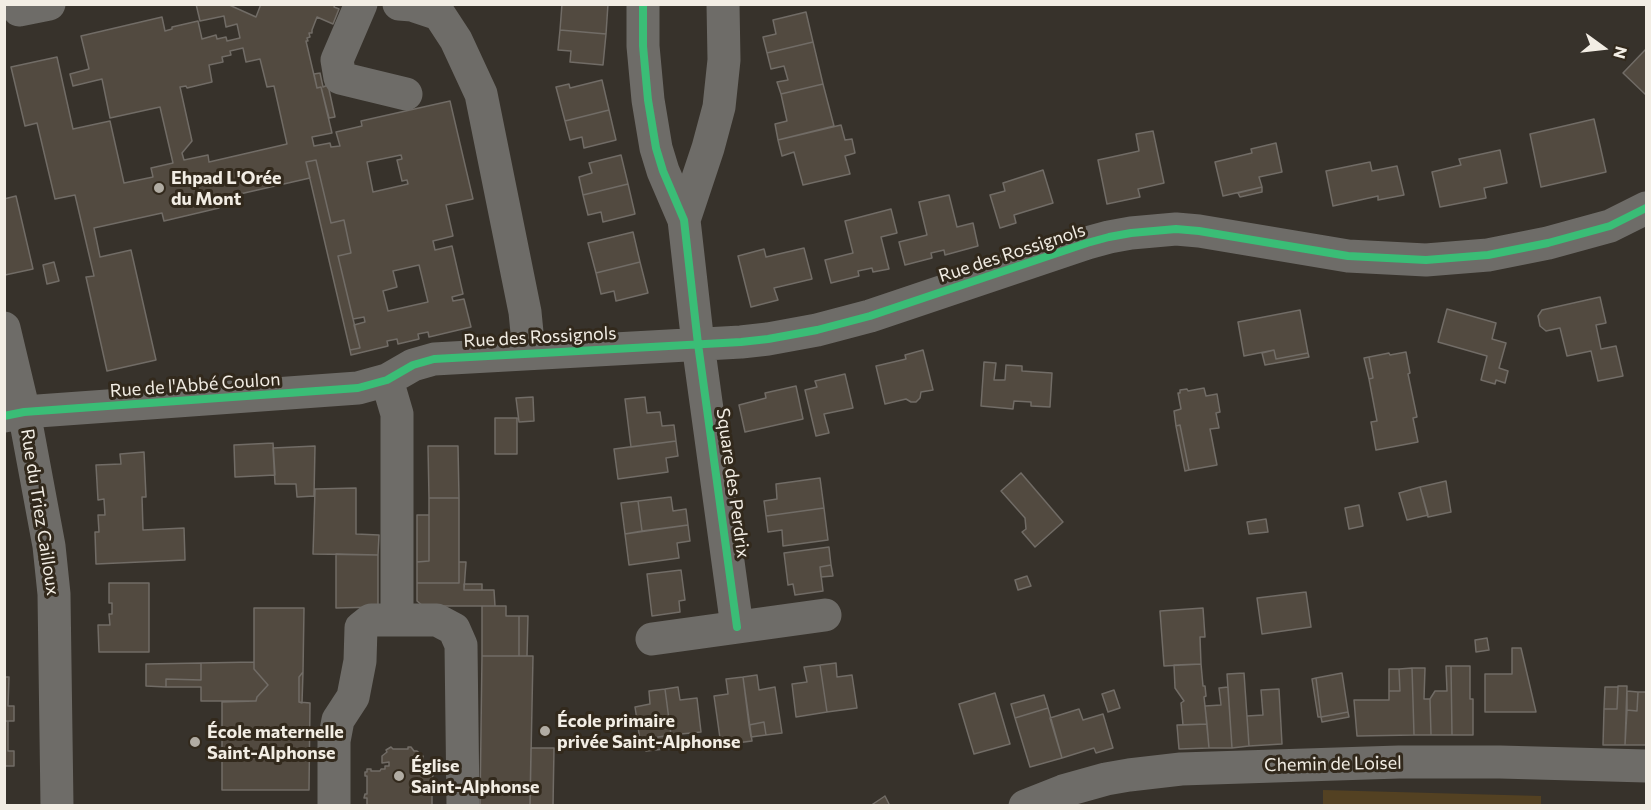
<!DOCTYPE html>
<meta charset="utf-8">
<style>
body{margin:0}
#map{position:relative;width:1651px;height:810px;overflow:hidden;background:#37322b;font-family:Commissioner,sans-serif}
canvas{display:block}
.frame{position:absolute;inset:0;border:6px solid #f2ede4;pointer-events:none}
.north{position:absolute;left:1573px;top:18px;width:60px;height:60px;-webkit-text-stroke:4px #32291c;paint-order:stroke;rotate:105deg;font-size:16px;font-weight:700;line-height:24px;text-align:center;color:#f2ede4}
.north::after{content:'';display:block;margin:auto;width:21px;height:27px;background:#f2ede4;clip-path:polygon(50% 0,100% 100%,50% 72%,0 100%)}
</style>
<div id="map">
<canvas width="1651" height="810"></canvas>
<div class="frame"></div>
<div class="north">N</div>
</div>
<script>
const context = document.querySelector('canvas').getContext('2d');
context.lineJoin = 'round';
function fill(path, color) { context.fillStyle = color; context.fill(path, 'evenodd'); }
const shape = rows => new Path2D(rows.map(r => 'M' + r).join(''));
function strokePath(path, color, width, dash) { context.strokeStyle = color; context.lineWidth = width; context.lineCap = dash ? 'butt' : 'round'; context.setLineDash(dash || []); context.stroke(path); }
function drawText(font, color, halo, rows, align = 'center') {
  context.font = font + ' Commissioner,sans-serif'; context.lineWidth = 6; context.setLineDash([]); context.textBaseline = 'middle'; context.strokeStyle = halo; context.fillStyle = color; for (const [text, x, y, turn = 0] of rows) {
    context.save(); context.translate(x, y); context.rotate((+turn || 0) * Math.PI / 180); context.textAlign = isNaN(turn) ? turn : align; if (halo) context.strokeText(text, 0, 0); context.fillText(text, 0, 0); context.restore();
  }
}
const green = shape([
 [1323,790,1541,796,1541,806,1323,805]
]);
const building = shape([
 [196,4,227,4,256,17,261,4,335,4,334,7,339,9,333,24,317,17,312,30,312,33,309,33,310,37,307,38,308,41,306,41,317,88,321,87,332,133,312,137,314,146,330,143,331,147,340,146,336,132,362,126,361,121,450,101,473,199,446,205,453,236,433,241,435,250,452,246,463,294,452,297,453,301,464,299,471,327,429,337,428,332,418,334,419,339,398,344,397,339,387,341,388,346,351,355,350,350,360,348,354,325,365,322,364,317,353,319,338,256,351,253,344,220,331,223,316,160,306,162,310,178,218,199,219,208,164,221,162,213,94,228,100,257,131,250,156,360,107,371,86,277,94,276,75,195,55,199,37,123,25,126,11,67,57,57,73,129,110,121,124,183,153,177,151,168,173,163,160,107,110,118,102,79,73,86,70,74,89,69,81,36,162,17,165,31,172,29,172,27,198,21,202,39,216,35,217,39,226,37,227,41,240,38,237,24,226,27,224,16,200,21,196,4],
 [243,48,246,62,260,59,267,87,274,86,287,144,209,162,208,155,184,160,182,153,192,141,180,87,186,86,187,88,212,82,209,65,223,62,222,57,231,55,230,51,243,48],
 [401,155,402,159,397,160,402,181,407,180,408,184,373,192,367,162,401,155],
 [419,265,428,302,388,311,383,291,397,287,393,271,419,265],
 [562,4,608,4,606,34,560,30,562,4],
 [806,12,813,42,767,53,763,37,776,34,773,20,806,12],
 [560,30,606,34,603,65,570,62,571,51,558,50,560,30],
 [813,42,823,84,781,94,777,82,788,80,784,66,771,69,767,53,813,42],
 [1646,49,1646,95,1623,73,1646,49],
 [320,73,323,87,328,85,335,117,329,118,321,87,317,88,314,74,320,73],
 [602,80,609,110,565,121,556,87,569,84,570,88,602,80],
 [823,84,834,126,778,140,775,124,787,121,781,94,823,84],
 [609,110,616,140,584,148,582,137,570,140,565,121,609,110],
 [1594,119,1606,172,1541,187,1530,134,1594,119],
 [841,125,845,140,852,139,855,153,845,156,850,174,803,185,794,152,782,156,778,140,841,125],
 [1153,131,1164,183,1138,189,1140,197,1107,204,1098,160,1139,151,1136,134,1153,131],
 [1276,143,1282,172,1259,177,1262,187,1223,196,1215,162,1252,153,1251,149,1276,143],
 [1500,150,1507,183,1484,188,1486,198,1440,207,1432,172,1461,165,1459,159,1500,150],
 [621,155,628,184,583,195,579,177,592,173,589,163,621,155],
 [316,160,331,223,344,220,351,253,338,256,360,348,350,350,306,162,316,160],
 [1370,162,1372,171,1397,166,1404,195,1378,200,1378,196,1333,206,1326,171,1370,162],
 [1043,170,1053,203,1014,215,1016,223,1000,228,990,195,1005,191,1003,183,1043,170],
 [628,184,635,214,603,222,601,212,588,215,583,195,628,184],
 [1262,187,1262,192,1240,197,1238,193,1262,187],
 [949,195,957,227,973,223,978,246,945,255,944,250,931,253,932,258,905,265,899,242,927,235,919,202,949,195],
 [16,196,33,269,5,275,4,199,16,196],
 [891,209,897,233,881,237,889,269,873,272,872,268,858,271,859,276,831,283,825,260,853,253,845,221,891,209],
 [633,232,640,262,596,273,588,243,633,232],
 [804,248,812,279,774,288,778,300,751,307,738,256,764,249,766,257,804,248],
 [54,262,59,281,47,284,43,265,54,262],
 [640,262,648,293,616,301,614,291,601,294,596,273,640,262],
 [1600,297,1606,323,1596,325,1601,349,1616,346,1623,376,1598,381,1591,351,1567,356,1560,328,1546,331,1540,326,1538,316,1542,310,1600,297],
 [1447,309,1496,323,1492,339,1506,343,1499,368,1508,371,1505,383,1496,380,1495,384,1481,380,1487,356,1438,342,1447,309],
 [1300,310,1308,353,1276,359,1274,350,1244,356,1238,322,1300,310],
 [923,350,933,390,921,392,920,398,916,402,911,402,906,399,885,404,876,366,906,359,905,355,923,350],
 [1274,350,1276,359,1308,353,1309,357,1265,365,1262,353,1274,350],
 [1406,352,1410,373,1408,374,1417,417,1413,418,1418,442,1376,450,1371,422,1377,421,1369,379,1373,378,1369,357,1389,353,1390,355,1406,352],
 [1369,357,1373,378,1369,379,1364,358,1369,357],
 [984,362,996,363,994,380,1005,380,1006,365,1022,366,1022,371,1052,373,1050,407,1031,406,1031,402,1014,401,1013,409,981,406,984,362],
 [845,374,853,408,824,414,829,433,816,436,805,390,817,387,815,381,845,374],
 [796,386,803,419,745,432,739,405,766,398,765,393,796,386],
 [1204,388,1206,396,1217,394,1220,412,1216,413,1219,428,1210,429,1217,465,1189,470,1180,425,1176,426,1174,411,1181,409,1178,393,1180,393,1180,390,1187,389,1188,391,1204,388],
 [533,397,534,421,519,422,516,398,533,397],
 [645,397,647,413,660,412,662,426,674,425,676,441,631,447,625,399,645,397],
 [495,418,517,418,517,454,495,454,495,418],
 [1180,425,1189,470,1185,471,1176,426,1180,425],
 [676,441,678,456,666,458,668,472,618,479,614,449,676,441],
 [273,443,275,475,235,477,234,445,273,443],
 [315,446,314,496,297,497,296,484,275,484,273,448,315,446],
 [428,446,458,446,459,498,429,498,428,446],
 [144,452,146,497,142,497,143,530,184,528,185,560,96,564,95,532,99,532,98,515,105,515,104,499,98,500,96,465,121,464,120,454,144,452],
 [1021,473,1063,522,1035,547,1022,532,1026,529,1025,518,1001,491,1021,473],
 [820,478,824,508,766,516,764,501,777,499,776,484,820,478],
 [1446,481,1451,512,1428,517,1420,487,1446,481],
 [1420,487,1428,515,1407,520,1399,493,1420,487],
 [356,488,356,534,379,535,378,555,313,554,315,489,356,488],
 [671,497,673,511,686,509,688,525,642,531,638,501,671,497],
 [429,498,459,498,459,583,417,583,417,562,429,561,429,498],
 [638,501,642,531,625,534,621,503,638,501],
 [1359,505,1363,526,1349,529,1345,508,1359,505],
 [824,508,828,540,783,546,782,530,768,532,766,516,824,508],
 [417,515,429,515,429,561,417,562,417,515],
 [1266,519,1268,532,1249,534,1247,522,1266,519],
 [688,525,690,541,677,543,679,558,629,565,625,534,688,525],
 [829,547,831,565,820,567,823,591,795,595,793,584,788,585,784,553,829,547],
 [336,554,378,555,378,607,336,608,336,554],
 [459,562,466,562,464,590,494,590,495,606,423,606,417,601,417,583,459,583,459,562],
 [831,565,833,576,821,577,820,567,831,565],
 [681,570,685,600,679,601,680,612,652,616,647,574,681,570],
 [1027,576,1031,586,1018,590,1015,580,1027,576],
 [109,583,149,583,149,652,99,652,98,625,110,625,109,614,112,614,112,603,109,603,109,583],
 [464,584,482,584,482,590,464,590,464,584],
 [1306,592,1311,627,1262,634,1257,598,1306,592],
 [482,606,506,606,506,616,519,616,519,656,482,656,482,606],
 [254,608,304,608,303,672,299,677,299,702,310,703,309,790,222,790,222,702,256,701,257,697,268,685,254,669,254,608],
 [1203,608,1205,637,1200,637,1201,664,1164,666,1160,611,1203,608],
 [519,616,528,616,527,656,519,656,519,616],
 [1487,638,1489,650,1476,652,1475,640,1487,638],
 [1512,648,1521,648,1536,712,1485,712,1485,674,1512,674,1512,648],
 [482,656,533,656,530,806,480,806,482,656],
 [254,662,254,669,268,685,257,697,256,701,201,701,201,687,166,687,166,679,201,680,201,663,254,662],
 [201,663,201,680,166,679,166,687,146,686,146,664,201,663],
 [836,663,837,677,852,675,857,708,827,712,820,665,836,663],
 [1201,664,1203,686,1205,686,1206,696,1204,697,1207,724,1183,725,1181,703,1184,701,1175,688,1174,665,1201,664],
 [820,665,827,712,796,717,792,684,807,682,804,667,820,665],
 [1446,666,1451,666,1452,735,1431,735,1430,699,1435,691,1447,691,1446,666],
 [1451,666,1470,666,1470,699,1473,699,1473,735,1452,735,1451,666],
 [1412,668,1414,735,1357,736,1354,700,1389,700,1389,691,1400,691,1399,669,1412,668],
 [1412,668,1425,668,1424,699,1430,699,1431,735,1414,735,1412,668],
 [1389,669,1399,669,1400,691,1389,691,1389,669],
 [303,672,302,703,299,702,299,677,303,672],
 [1244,673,1249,746,1232,748,1227,674,1244,673],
 [1342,673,1348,712,1321,717,1316,678,1342,673],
 [757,675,759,690,775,687,782,733,766,735,764,722,749,725,743,677,757,675],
 [4,677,9,677,8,706,14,706,14,721,4,721,4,677],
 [743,677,752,741,721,745,714,696,728,694,726,679,743,677],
 [1316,678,1321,717,1318,717,1312,679,1316,678],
 [1618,686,1627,686,1625,745,1603,745,1604,709,1617,709,1618,686],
 [678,687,680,700,697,698,701,732,671,735,665,689,678,687],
 [1228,687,1232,748,1209,748,1205,706,1221,705,1219,688,1228,687],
 [1605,687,1618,687,1617,709,1604,709,1605,687],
 [665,689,671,735,640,740,635,707,650,704,649,691,665,689],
 [1279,689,1282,744,1249,746,1247,716,1263,715,1261,690,1279,689],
 [1114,690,1120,708,1108,712,1102,694,1114,690],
 [1627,691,1638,692,1637,711,1627,710,1627,691],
 [1638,692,1646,692,1646,745,1625,745,1627,710,1637,711,1638,692],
 [995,693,1010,744,974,754,959,704,995,693],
 [1044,695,1048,708,1015,718,1011,704,1044,695],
 [1048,708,1062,758,1030,767,1015,718,1048,708],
 [1079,709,1083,720,1103,714,1113,748,1096,753,1094,748,1062,758,1050,718,1079,709],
 [1348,712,1349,717,1322,722,1321,717,1348,712],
 [4,721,8,721,8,751,14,751,14,766,4,766,4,721],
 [764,722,766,735,751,737,749,725,764,722],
 [1207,724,1209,748,1179,749,1177,725,1207,724],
 [671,735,673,748,646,751,642,748,640,740,671,735],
 [391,747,393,749,408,749,408,747,411,747,414,751,417,751,423,756,423,766,417,766,417,769,430,769,429,767,433,767,432,769,435,769,435,772,433,772,432,791,435,791,435,795,432,795,432,806,367,806,367,798,364,798,365,794,367,794,367,776,365,776,365,772,367,772,367,769,371,769,371,771,380,771,381,769,385,769,385,766,389,766,389,762,382,763,382,756,387,752,386,750,391,747],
 [531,748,554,748,553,806,530,806,531,748],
 [885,796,890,806,870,806,885,796]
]);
const minor = shape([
 [18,4,19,10,49,4],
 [361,4,337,60,340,78,406,94],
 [399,4,412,5,439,14,456,40,481,94,525,312,529,353],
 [643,4,643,46,648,100,656,148,663,171,684,220,698,344,737,627],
 [684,220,708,148,719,107,724,60,723,4],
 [4,328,24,412,49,546,54,594,57,806],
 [387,380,397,414,397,620],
 [4,416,24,412,358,388,387,380,413,365,434,359,741,342,768,339,817,330,870,316,1087,243,1109,237,1131,233,1176,229,1199,231,1348,256,1426,260,1488,255,1548,243,1610,226,1646,208],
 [652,639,825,615],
 [334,806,334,741,338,720,353,697,360,661,361,628,371,620,437,620,454,629,461,645,463,806],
 [1025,806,1063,791,1106,779,1129,775,1181,769,1399,762,1500,762,1646,766]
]);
const cycleway = shape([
 [643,4,643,46,648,100,656,148,663,171,684,220,698,344,737,627],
 [4,416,24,412,358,388,387,380,413,365,434,359,741,342,768,339,817,330,870,316,1087,243,1109,237,1131,233,1176,229,1199,231,1348,256,1426,260,1488,255,1548,243,1610,226,1646,208]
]);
const markers = [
 [159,188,6,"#b1aca3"],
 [545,731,6,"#b1aca3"],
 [195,742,6,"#b1aca3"],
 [399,776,6,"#b1aca3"]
];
const poiNames = [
 ["Ehpad L'Orée",171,178],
 ["du Mont",171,199],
 ["École primaire",557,721],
 ["privée Saint-Alphonse",557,742],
 ["École maternelle",207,732],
 ["Saint-Alphonse",207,753],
 ["Église",411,766],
 ["Saint-Alphonse",411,787]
];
const streetNames = [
 ["Rue des Rossignols",1012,253,-18],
 ["Rue des Rossignols",540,337,-3],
 ["Rue de l'Abbé Coulon",195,385,-4],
 ["Square des Perdrix",733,483,82],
 ["Rue du Triez Cailloux",40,512,81],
 ["Chemin de Loisel",1333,764,-1]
];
fill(green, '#534122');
fill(building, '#524a40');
strokePath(building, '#716c66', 1.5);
strokePath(minor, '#6e6c68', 33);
strokePath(cycleway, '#3abd76', 8);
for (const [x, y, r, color] of markers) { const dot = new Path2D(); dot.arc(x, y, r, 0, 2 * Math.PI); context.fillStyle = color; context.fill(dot); strokePath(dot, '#32291c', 2); }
drawText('bold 18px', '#f2ede4', '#32291c', poiNames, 'left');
drawText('18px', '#f2ede4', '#32291c', streetNames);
</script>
